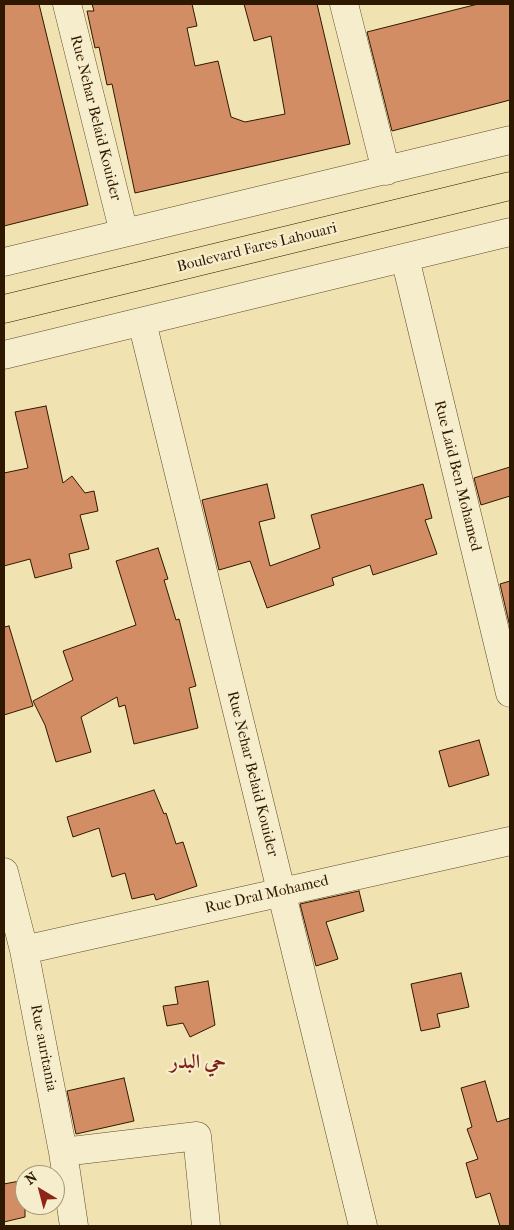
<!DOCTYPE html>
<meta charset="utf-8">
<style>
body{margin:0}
#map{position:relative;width:514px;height:1230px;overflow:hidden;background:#f1e3b1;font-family:"IM FELL French Canon",serif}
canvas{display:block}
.frame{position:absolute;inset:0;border:5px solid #2e1800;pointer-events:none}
.north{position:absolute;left:15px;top:1165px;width:50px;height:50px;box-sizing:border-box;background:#f6edcc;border:1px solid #a6987a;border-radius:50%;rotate:323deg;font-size:14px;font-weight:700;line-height:20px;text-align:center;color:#2e1800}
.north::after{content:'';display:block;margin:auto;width:18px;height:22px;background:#8f2418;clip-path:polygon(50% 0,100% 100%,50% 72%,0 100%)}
</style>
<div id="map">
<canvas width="514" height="1230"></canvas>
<div class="frame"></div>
<div class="north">N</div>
</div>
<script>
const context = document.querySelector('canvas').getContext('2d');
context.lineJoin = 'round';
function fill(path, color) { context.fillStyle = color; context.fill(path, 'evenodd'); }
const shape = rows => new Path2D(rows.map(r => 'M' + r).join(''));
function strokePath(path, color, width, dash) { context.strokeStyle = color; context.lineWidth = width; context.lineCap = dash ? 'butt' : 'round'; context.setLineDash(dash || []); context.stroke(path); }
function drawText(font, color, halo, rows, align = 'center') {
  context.font = font + ' "IM FELL French Canon",Amiri,serif'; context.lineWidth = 4.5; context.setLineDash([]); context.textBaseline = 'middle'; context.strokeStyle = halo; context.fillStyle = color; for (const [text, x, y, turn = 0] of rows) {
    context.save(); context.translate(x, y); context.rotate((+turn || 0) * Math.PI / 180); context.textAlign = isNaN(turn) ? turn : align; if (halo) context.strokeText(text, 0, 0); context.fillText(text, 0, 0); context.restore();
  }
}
const building = shape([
 [4,4,39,4,88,205,4,226,4,4],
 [92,4,192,4,197,26,187,28,195,66,218,61,231,117,245,122,285,114,271,36,254,41,244,4,317,4,350,144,135,193,112,84,107,85,99,47,95,48,87,11,94,11,92,4],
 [478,4,510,4,510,100,392,131,367,32,478,4],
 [46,406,63,483,72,476,85,493,94,491,98,511,80,515,89,549,69,554,72,568,35,578,30,559,4,566,4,473,28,468,15,412,46,406],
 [510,467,510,496,481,505,474,478,510,467],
 [267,484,275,518,259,522,270,566,320,548,311,515,423,484,432,518,425,520,437,554,373,575,370,565,332,578,334,585,267,608,250,561,219,570,202,500,267,484],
 [158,548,168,579,164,580,176,620,179,619,196,686,189,688,198,728,134,744,125,705,119,707,117,697,81,717,91,752,56,762,45,725,33,701,73,680,63,651,136,625,116,561,158,548],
 [510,581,510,627,500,584,510,581],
 [9,626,33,706,4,715,4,627,9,626],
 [479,740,489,775,449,787,439,751,479,740],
 [154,790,164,814,166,813,176,844,183,842,197,886,156,900,154,894,132,899,125,873,112,877,99,828,73,837,67,817,154,790],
 [359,891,364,911,326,922,338,959,316,966,300,904,359,891],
 [461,973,469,1007,437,1014,440,1027,421,1031,411,984,461,973],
 [208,981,215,1025,190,1037,183,1023,167,1026,163,1006,178,1004,175,987,208,981],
 [124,1078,134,1121,76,1134,67,1091,124,1078],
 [485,1081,497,1122,510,1118,510,1226,500,1226,490,1193,476,1198,466,1163,478,1159,467,1129,472,1127,461,1088,485,1081],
 [25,1180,25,1217,4,1222,4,1184,25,1180]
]);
const minor = shape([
 [67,4,124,233],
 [344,4,386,171],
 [405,258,510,693],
 [4,262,510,140],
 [142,322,363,1226],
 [4,355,510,232],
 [4,872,24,950,63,1152,74,1226],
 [24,950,510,841],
 [63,1152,197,1136,206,1226]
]);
const major = shape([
 [4,309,510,186]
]);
const streetNames = [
 ["Rue Nehar Belaid Kouider",95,118,76],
 ["Boulevard Fares Lahouari",257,248,-14],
 ["Rue Laid Ben Mohamed",457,476,76],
 ["Rue Nehar Belaid Kouider",252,774,76],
 ["Rue Dral Mohamed",267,895,-13],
 ["Rue auritania",43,1048,79]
];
const districtNames = [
 ["حي البدر",198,1063]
];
fill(building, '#d38d64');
strokePath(building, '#2e1800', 1);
strokePath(minor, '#5f4b2c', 29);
strokePath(major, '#2e1800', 29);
strokePath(minor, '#f6edcc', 28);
strokePath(major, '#f1e3b1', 28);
drawText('15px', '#2e1800', '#f6edcc', streetNames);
drawText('bold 20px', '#7a1f14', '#f6edcc', districtNames);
</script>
